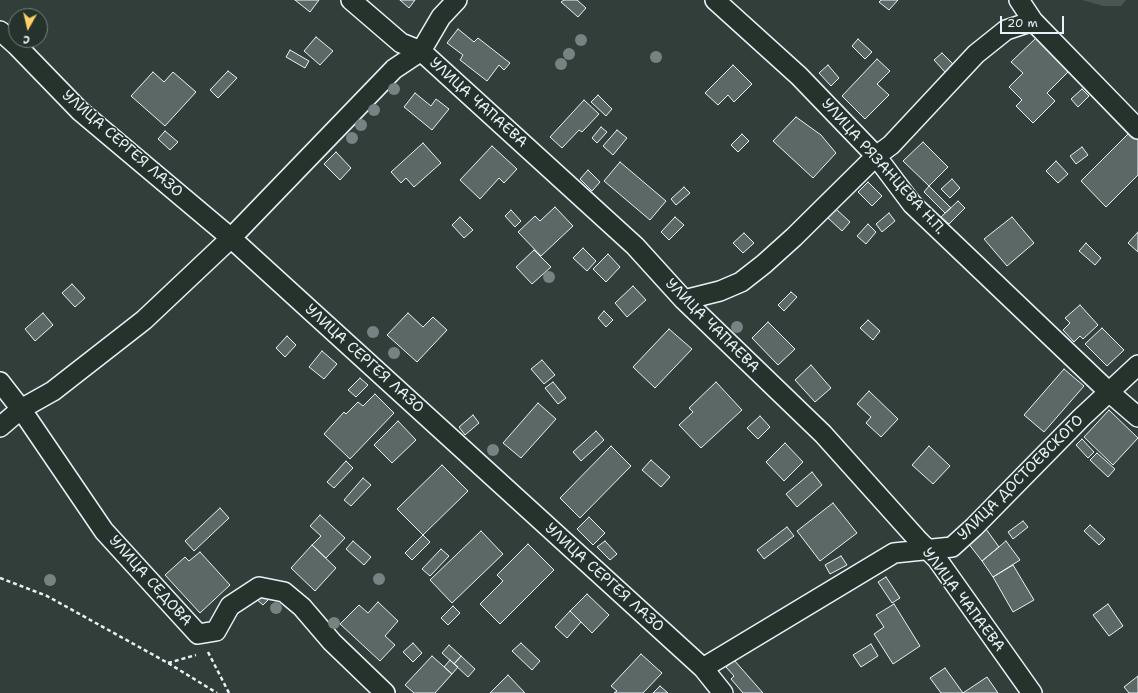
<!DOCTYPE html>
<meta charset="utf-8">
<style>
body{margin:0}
#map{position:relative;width:1138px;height:693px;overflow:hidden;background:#323e39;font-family:"Shantell Sans",sans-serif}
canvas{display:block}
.north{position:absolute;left:8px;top:8px;width:40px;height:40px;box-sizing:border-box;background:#26332d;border:1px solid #747f7e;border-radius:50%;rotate:188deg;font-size:11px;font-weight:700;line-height:16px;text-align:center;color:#e8f1f8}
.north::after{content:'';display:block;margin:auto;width:14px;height:18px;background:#ffd166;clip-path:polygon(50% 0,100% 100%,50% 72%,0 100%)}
.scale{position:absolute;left:1000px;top:16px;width:64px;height:18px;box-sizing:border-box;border:2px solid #e8f1f8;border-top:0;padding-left:5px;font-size:12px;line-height:14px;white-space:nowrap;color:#e8f1f8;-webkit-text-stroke:3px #26332d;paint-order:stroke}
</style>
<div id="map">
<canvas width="1138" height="693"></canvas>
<div class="north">С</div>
<div class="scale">20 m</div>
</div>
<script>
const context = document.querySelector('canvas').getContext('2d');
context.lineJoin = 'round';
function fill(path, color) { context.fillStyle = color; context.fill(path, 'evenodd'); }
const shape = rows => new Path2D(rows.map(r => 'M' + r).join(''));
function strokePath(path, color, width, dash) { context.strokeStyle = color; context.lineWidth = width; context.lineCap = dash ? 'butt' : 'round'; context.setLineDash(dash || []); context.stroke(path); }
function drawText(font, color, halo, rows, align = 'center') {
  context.font = font + ' "Shantell Sans",sans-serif'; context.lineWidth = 3; context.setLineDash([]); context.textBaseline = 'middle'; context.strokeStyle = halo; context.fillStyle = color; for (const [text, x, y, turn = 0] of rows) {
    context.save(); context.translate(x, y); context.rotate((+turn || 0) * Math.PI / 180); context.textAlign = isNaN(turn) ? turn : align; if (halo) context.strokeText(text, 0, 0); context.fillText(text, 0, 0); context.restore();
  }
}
const green = shape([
 [1082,0,1126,0,1121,6,1103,6]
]);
const building = shape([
 [295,0,319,0,310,12,295,0],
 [400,0,415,0,409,8,400,0],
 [564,0,577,0,586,8,578,17,561,2,564,0],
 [881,0,898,0,889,10,879,2,881,0],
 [458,29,474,42,478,38,510,63,504,70,499,65,487,81,460,60,463,55,447,43,458,29],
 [316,37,333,51,320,65,304,51,316,37],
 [1036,38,1069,71,1047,93,1055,101,1033,123,1016,106,1022,100,1009,87,1023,73,1011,62,1036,38],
 [858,39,872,52,865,59,852,46,858,39],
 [290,50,309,61,305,68,286,57,290,50],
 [942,53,953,64,945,72,934,60,942,53],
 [877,59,890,71,877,84,889,95,865,119,842,96,877,59],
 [733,65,752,84,734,102,728,95,718,105,705,93,733,65],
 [828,65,839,78,831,86,819,73,828,65],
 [228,71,237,78,218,98,210,90,228,71],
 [153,72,164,82,173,72,196,92,165,126,131,96,153,72],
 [1082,89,1089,96,1078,107,1071,99,1082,89],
 [415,93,431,106,436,99,449,109,432,130,404,107,415,93],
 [598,95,612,109,606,116,591,102,598,95],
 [584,100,599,114,582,132,579,130,562,148,550,137,584,100],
 [796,117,821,135,836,153,813,178,773,141,796,117],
 [601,127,607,132,597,143,592,138,601,127],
 [617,130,627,138,613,155,603,146,617,130],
 [165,131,178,142,170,150,158,139,165,131],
 [1130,132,1138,139,1138,175,1106,207,1081,181,1130,132],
 [742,134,749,141,738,152,731,145,742,134],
 [923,142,948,167,929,186,903,161,923,142],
 [423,143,441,163,414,187,406,178,401,183,391,172,423,143],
 [492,146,517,169,504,183,499,178,480,199,460,180,492,146],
 [1082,147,1088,155,1076,164,1070,156,1082,147],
 [336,152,351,168,340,180,324,164,336,152],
 [1056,161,1068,174,1058,183,1046,171,1056,161],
 [620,162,666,201,650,220,604,181,620,162],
 [588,170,600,182,592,191,580,179,588,170],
 [952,179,960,188,950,198,941,189,952,179],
 [868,182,882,196,872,206,858,192,868,182],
 [929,186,951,208,945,213,924,192,929,186],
 [684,187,690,193,676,205,671,199,684,187],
 [958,201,965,208,949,224,941,217,958,201],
 [555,207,573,226,541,256,518,232,535,216,540,221,555,207],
 [836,209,850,222,842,231,828,218,836,209],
 [511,210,521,221,515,227,505,216,511,210],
 [889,213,895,221,882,232,876,224,889,213],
 [460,217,473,230,464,238,452,225,460,217],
 [675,217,684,225,669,240,661,232,675,217],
 [1012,217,1034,243,1007,266,984,239,1012,217],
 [868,224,876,232,866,244,857,236,868,224],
 [1138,232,1138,252,1128,243,1138,232],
 [744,233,754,243,743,253,733,243,744,233],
 [1086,243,1101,258,1095,265,1079,251,1086,243],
 [583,248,596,261,587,271,573,258,583,248],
 [534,250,551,267,532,284,516,267,534,250],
 [608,254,620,267,606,282,593,269,608,254],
 [72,284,85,298,75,307,62,293,72,284],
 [633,286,646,300,627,317,615,303,633,286],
 [791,292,797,297,784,311,778,305,791,292],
 [1080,305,1098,325,1083,339,1080,336,1074,342,1063,330,1070,323,1065,318,1080,305],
 [604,311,613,320,606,327,598,318,604,311],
 [43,313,53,325,35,341,25,329,43,313],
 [408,313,423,327,433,317,447,330,417,362,387,335,408,313],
 [868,320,880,331,873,340,860,328,868,320],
 [768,322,795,349,778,365,752,338,768,322],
 [1102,328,1124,350,1107,366,1085,344,1102,328],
 [669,329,692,349,655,388,633,367,669,329],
 [287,336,296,345,285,357,276,348,287,336],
 [322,351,337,364,324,379,309,367,322,351],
 [542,360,555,375,544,384,531,369,542,360],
 [811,365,831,388,815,402,795,380,811,365],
 [1064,369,1084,386,1044,432,1024,415,1064,369],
 [360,378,368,385,356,397,348,390,360,378],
 [553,382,566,398,558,404,545,388,553,382],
 [716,382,742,410,701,448,679,425,693,412,689,408,716,382],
 [869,391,898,419,881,437,866,423,871,417,857,404,869,391],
 [375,394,394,413,350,459,324,434,344,412,346,414,358,402,363,406,375,394],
 [538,403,556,419,521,458,503,443,538,403],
 [1109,410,1138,438,1113,465,1084,437,1109,410],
 [473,415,479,423,465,435,459,427,473,415],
 [760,416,770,427,758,439,747,428,760,416],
 [398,421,416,440,392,463,374,445,398,421],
 [596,431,604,440,581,461,573,452,596,431],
 [1082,439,1094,452,1088,458,1076,445,1082,439],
 [785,443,803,462,784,481,766,462,785,443],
 [611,446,631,466,580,518,560,498,611,446],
 [929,446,950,466,933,484,912,465,929,446],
 [1097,453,1115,469,1108,477,1090,460,1097,453],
 [651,460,670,477,661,487,642,470,651,460],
 [346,461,353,468,334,488,327,482,346,461],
 [442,465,468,491,423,535,397,509,442,465],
 [812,472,822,485,797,507,786,494,812,472],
 [363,478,371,485,351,506,344,500,363,478],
 [833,503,857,533,820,561,797,531,833,503],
 [220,508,229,518,194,551,185,541,220,508],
 [320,515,345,538,326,558,312,545,321,536,310,526,320,515],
 [589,517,605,533,593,545,577,529,589,517],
 [1023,521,1028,527,1013,539,1008,532,1023,521],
 [1090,525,1105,539,1099,545,1084,531,1090,525],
 [787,527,794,536,764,559,757,550,787,527],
 [986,529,999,547,982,561,968,543,986,529],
 [481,531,503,554,452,603,430,580,481,531],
 [423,535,430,542,412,560,405,553,423,535],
 [353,541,371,557,364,565,346,549,353,541],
 [605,541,617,554,610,560,597,547,605,541],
 [1006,541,1020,560,993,577,982,561,1006,541],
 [528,544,554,570,500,624,480,604,503,581,497,575,528,544],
 [312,545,336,568,315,591,291,568,312,545],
 [441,549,449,556,430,576,422,569,441,549],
 [200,552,230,585,200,613,165,575,185,557,189,561,200,552],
 [841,556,847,565,830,574,825,565,841,556],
 [1013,565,1034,600,1013,612,993,577,1013,565],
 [886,577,900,598,892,603,878,582,886,577],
 [263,590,271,597,263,605,255,598,263,590],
 [587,594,609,615,592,633,570,611,587,594],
 [378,602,398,621,385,636,395,645,380,661,340,624,359,605,368,613,378,602],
 [894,604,920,646,893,664,874,634,884,627,876,615,894,604],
 [1108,604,1123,626,1109,636,1093,615,1108,604],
 [453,606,460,613,448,625,441,618,453,606],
 [570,611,581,622,567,638,555,627,570,611],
 [413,643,422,653,413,662,403,652,413,643],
 [521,643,540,661,532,670,512,651,521,643],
 [871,644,878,656,861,667,853,655,871,644],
 [449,645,461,656,454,664,442,653,449,645],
 [641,654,662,673,643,693,614,693,617,691,611,686,641,654],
 [432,656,452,674,435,693,414,693,405,685,432,656],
 [461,656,475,669,468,677,454,664,461,656],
 [450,660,458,667,452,674,444,667,450,660],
 [734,660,763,693,743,693,731,679,734,676,726,667,734,660],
 [945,668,963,693,987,677,998,693,941,693,930,678,945,668],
 [508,675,525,693,490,693,508,675],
 [1138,676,1138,693,1129,693,1124,687,1138,676],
 [660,686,668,693,653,693,660,686]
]);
const path = shape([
 [0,578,47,596,168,663,217,693],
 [208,652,229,693],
 [168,663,196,655]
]);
const street = shape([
 [351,0,401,43,421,51,635,246,684,300,823,434,919,541,937,559,1032,693],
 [715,0,799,76,876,156,912,204,1109,392,1138,417],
 [1019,0,1033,21,1138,129],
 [0,31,16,45,80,111,231,238,703,668,723,693],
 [684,300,720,291,741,282,764,264,794,237,876,156,891,145,976,54,1006,30,1033,21],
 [0,382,21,409,104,531,198,634,216,631,230,606,259,587,284,592,302,607,332,642,385,693],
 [0,427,21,409,53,391,144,320,231,238,394,69,421,51,441,17,457,0],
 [703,668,894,553,952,547,974,527,1081,418,1138,365]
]);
const trees = [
 [581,40],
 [569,54],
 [656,57],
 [561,64],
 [394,89],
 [374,110],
 [361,125],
 [352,138],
 [549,277],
 [737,327],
 [373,332],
 [394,353],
 [493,450],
 [379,579],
 [50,580],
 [276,608],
 [334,623]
];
const streetNames = [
 ["УЛИЦА ЧАПАЕВА",478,103,42],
 ["УЛИЦА СЕРГЕЯ ЛАЗО",122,144,41],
 ["УЛИЦА РЯЗАНЦЕВА Н.П.",883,167,48],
 ["УЛИЦА ЧАПАЕВА",712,326,45],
 ["УЛИЦА СЕРГЕЯ ЛАЗО",364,359,42],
 ["УЛИЦА ДОСТОЕВСКОГО",1021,478,-45],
 ["УЛИЦА СЕРГЕЯ ЛАЗО",604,578,42],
 ["УЛИЦА СЕДОВА",150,581,48],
 ["УЛИЦА ЧАПАЕВА",963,600,53]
];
fill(green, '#495651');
fill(building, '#5c6865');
strokePath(building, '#e8f1f8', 1);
strokePath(street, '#e8f1f8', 22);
strokePath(path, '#e8f1f8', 2.5, [4, 3]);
strokePath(street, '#26332d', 19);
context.fillStyle = '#778382';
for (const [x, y] of trees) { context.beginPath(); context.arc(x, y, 6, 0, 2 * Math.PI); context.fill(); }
drawText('15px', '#e8f1f8', '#26332d', streetNames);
</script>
